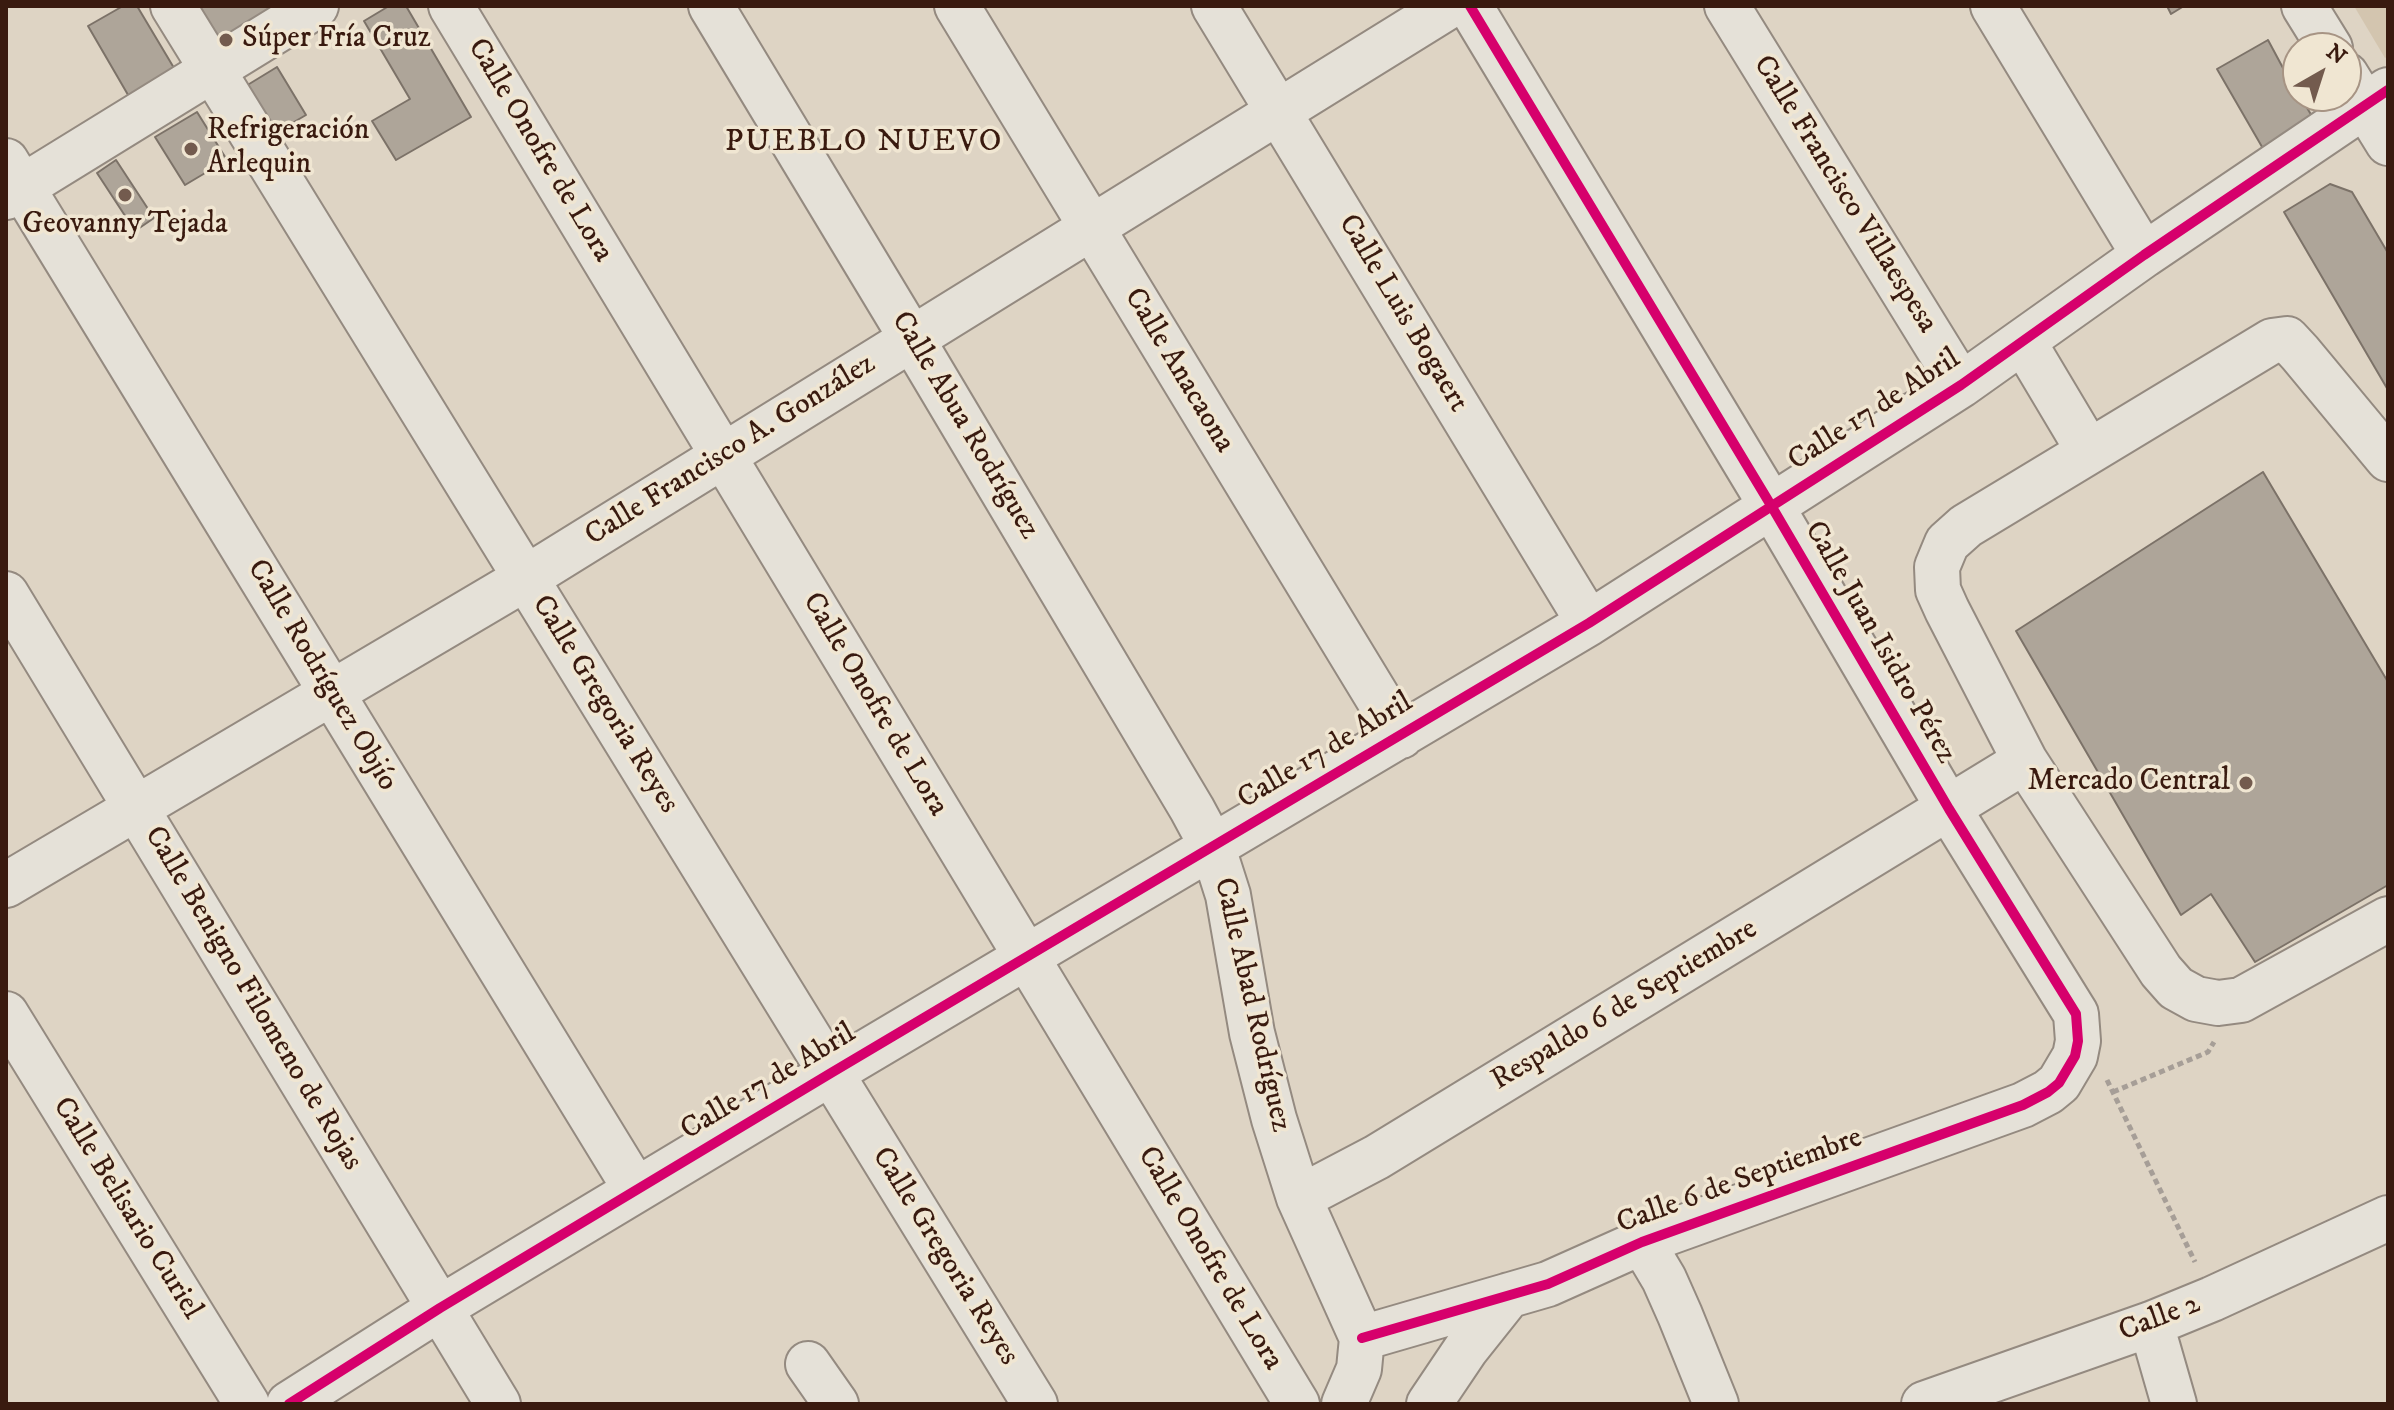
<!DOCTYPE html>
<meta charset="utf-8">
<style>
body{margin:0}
#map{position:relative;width:2394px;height:1410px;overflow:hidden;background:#ded4c4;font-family:"IM FELL DW Pica",serif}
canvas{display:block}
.frame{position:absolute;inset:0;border:8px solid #391a0f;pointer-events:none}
.north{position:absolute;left:2282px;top:32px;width:80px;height:80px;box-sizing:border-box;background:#f0e6d2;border:2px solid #a79484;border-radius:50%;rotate:39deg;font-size:22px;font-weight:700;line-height:32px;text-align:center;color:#391a0f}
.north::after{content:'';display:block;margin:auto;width:28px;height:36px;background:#735b4e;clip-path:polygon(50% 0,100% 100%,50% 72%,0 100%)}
</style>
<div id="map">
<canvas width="2394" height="1410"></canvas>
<div class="frame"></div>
<div class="north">N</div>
</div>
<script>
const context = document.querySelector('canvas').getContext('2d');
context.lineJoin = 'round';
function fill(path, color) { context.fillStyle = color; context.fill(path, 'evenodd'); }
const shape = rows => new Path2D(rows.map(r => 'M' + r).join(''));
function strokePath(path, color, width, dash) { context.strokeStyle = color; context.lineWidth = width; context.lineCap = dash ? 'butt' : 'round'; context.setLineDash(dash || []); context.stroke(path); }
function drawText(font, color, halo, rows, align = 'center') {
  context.font = font + ' "IM FELL DW Pica",serif'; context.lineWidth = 7; context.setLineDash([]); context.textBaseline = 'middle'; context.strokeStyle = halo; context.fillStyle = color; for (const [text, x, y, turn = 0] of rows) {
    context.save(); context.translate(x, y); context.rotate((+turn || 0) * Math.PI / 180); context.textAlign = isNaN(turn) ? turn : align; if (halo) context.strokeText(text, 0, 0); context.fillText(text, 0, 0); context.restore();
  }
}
const green = shape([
 [2354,6,2388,6,2388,56,2385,58]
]);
const building = shape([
 [123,6,137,6,177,73,131,100,88,26,123,6],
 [191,6,272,6,283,23,215,45,191,6],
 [389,6,406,6,471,117,396,160,372,121,410,99,364,21,389,6],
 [2167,6,2184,6,2171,14,2167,6],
 [2268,40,2298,96,2300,96,2316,123,2265,152,2217,69,2268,40],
 [277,67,306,115,270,136,241,89,277,67],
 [197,112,227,160,185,185,155,137,197,112],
 [116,160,154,218,135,231,97,173,116,160],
 [2330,184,2352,192,2388,253,2388,390,2284,212,2330,184],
 [2263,472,2388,682,2388,885,2255,962,2211,894,2181,915,2016,631,2263,472]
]);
const path = shape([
 [2107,1080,2195,1262],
 [2113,1092,2208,1052,2214,1042]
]);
const minor = shape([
 [173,6,1035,1404],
 [451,6,1297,1404],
 [711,6,912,339,1192,809,1213,848,1228,895,1252,1033,1274,1119,1299,1198,1362,1338,1359,1369,1344,1404],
 [957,6,1401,736],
 [1214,6,1589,623],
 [1727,6,1961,385],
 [1993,6,2144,255],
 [2304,6,2330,48],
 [2346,75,2388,143],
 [6,161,636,1190],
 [6,197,316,6],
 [2023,341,2088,450],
 [2388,459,2300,353,2287,339,2272,341,1966,526,1947,543,1937,567,1938,590,1947,610,2025,761,2161,971,2176,988,2196,999,2218,1003,2241,1000,2388,919],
 [6,594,498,1404],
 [6,885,526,578,1449,6],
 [6,1014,247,1404],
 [1299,1198,1377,1157,2025,761],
 [1642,1242,1664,1279,1680,1315,1716,1404],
 [2151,1324,2174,1404],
 [1362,1338,1548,1284,1642,1242,2023,1105,2048,1092,2059,1083,2075,1056,2078,1041,2076,1014,1949,809,1772,507,1470,6],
 [808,1364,836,1404],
 [289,1404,440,1308,831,1073,1589,623,1961,385,2144,255,2388,90],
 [1429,1404,1466,1349,1509,1295],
 [1924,1404,2151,1324,2212,1299,2388,1218]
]);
const cycleway = shape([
 [1362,1338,1548,1284,1642,1242,2023,1105,2048,1092,2059,1083,2075,1056,2078,1041,2076,1014,1949,809,1772,507,1470,6],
 [289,1404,440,1308,831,1073,1589,623,1961,385,2144,255,2388,90]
]);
const markers = [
 [226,40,8,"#735b4e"],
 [191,149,8,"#735b4e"],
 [125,195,8,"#735b4e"],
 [2246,783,8,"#735b4e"]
];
const poiNames = [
 ["Súper Fría Cruz",242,40],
 ["Refrigeración",207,132],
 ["Arlequin",207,166],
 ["Geovanny Tejada",125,226,"center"],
 ["Mercado Central",2230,783,"right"]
];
const streetNames = [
 ["Calle Onofre de Lora",539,151,59],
 ["Calle Francisco Villaespesa",1844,195,58],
 ["Calle Luis Bogaert",1402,314,59],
 ["Calle Anacaona",1178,371,59],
 ["Calle 17 de Abril",1875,411,-33],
 ["Calle Abua Rodríguez",964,426,59],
 ["Calle Francisco A. González",731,451,-32],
 ["Calle Juan Isidro Pérez",1879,643,60],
 ["Calle Rodríguez Objío",321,676,59],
 ["Calle Gregoria Reyes",604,705,58],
 ["Calle Onofre de Lora",874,705,59],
 ["Calle 17 de Abril",1326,752,-31],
 ["Calle Benigno Filomeno de Rojas",252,999,59],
 ["Calle Abad Rodríguez",1251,1005,77],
 ["Respaldo 6 de Septiembre",1625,1006,-31],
 ["Calle 17 de Abril",769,1083,-31],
 ["Calle 6 de Septiembre",1740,1182,-20],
 ["Calle Belisario Curiel",126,1209,58],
 ["Calle Gregoria Reyes",944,1257,58],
 ["Calle Onofre de Lora",1209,1259,59],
 ["Calle 2",2160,1319,-21]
];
const neighbourhoodNames = [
 ["PUEBLO NUEVO",864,143]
];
fill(green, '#d3c5af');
fill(building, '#aea599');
strokePath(building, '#7c7268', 2);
strokePath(minor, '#948a80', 48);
strokePath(path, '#a69e97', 5, [6, 4]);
strokePath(minor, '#e5e1d8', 44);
strokePath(cycleway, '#d6006c', 10);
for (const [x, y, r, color] of markers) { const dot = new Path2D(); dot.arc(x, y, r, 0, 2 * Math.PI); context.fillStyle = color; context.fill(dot); strokePath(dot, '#f0e6d2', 3); }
drawText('30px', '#391a0f', '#f0e6d2', poiNames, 'left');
drawText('30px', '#391a0f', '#f0e6d2', streetNames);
context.letterSpacing = '2px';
drawText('32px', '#391a0f', '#f0e6d2', neighbourhoodNames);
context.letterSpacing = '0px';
</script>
